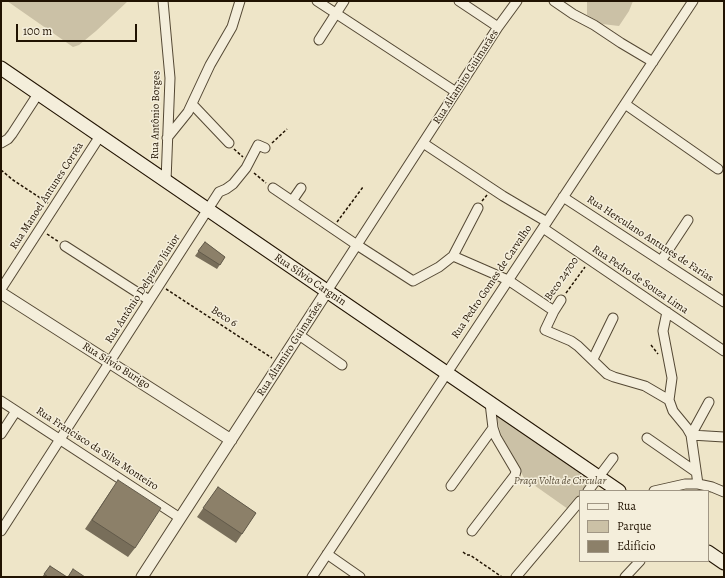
<!DOCTYPE html>
<meta charset="utf-8">
<style>
body{margin:0}
#map{position:relative;width:725px;height:578px;overflow:hidden;background:#eee5c8;font-family:Alegreya,serif}
canvas{display:block}
.frame{position:absolute;inset:0;border:2px solid #211302;pointer-events:none}
.legend{position:absolute;left:579px;top:490px;width:130px;height:72px;box-sizing:border-box;background:#f4eedb;border:1px solid #a09684;margin:0;padding:5px 7px;list-style:none;font-size:12px;color:#211302}
.legend li{display:flex;align-items:center;gap:8px;height:20px}
.legend b{width:20px;border:1px solid #a09684}
.scale{position:absolute;left:16px;top:24px;width:121px;height:18px;box-sizing:border-box;border:2px solid #211302;border-top:0;padding-left:5px;font-size:12px;line-height:14px;white-space:nowrap;color:#211302;-webkit-text-stroke:3px #f4eedb;paint-order:stroke}
</style>
<div id="map">
<canvas width="725" height="578"></canvas>
<div class="frame"></div>
<ul class="legend">
<li><b style="height:5px;background:#f4eedb"></b>Rua</li>
<li><b style="height:11px;background:#cbc1a6"></b>Parque</li>
<li><b style="height:11px;background:#8c8069"></b>Edifício</li>
</ul>
<div class="scale">100 m</div>
</div>
<script>
const context = document.querySelector('canvas').getContext('2d');
context.lineJoin = 'round';
function fill(path, color) { context.fillStyle = color; context.fill(path, 'evenodd'); }
const shape = rows => new Path2D(rows.map(r => 'M' + r).join(''));
function strokePath(path, color, width, dash) { context.strokeStyle = color; context.lineWidth = width; context.lineCap = dash ? 'butt' : 'round'; context.setLineDash(dash || []); context.stroke(path); }
function drawText(font, color, halo, rows, align = 'center') {
  context.font = font + ' Alegreya,serif'; context.lineWidth = 3; context.setLineDash([]); context.textBaseline = 'middle'; context.strokeStyle = halo; context.fillStyle = color; for (const [text, x, y, turn = 0] of rows) {
    context.save(); context.translate(x, y); context.rotate((+turn || 0) * Math.PI / 180); context.textAlign = isNaN(turn) ? turn : align; if (halo) context.strokeText(text, 0, 0); context.fillText(text, 0, 0); context.restore();
  }
}
const green = shape([
 [7,1,128,1,96,31,79,45,73,47],
 [587,1,633,1,629,11,619,26,602,24,587,15],
 [496,414,592,480,583,491,580,491,580,495,568,509,524,478,501,435]
]);
const path = shape([
 [272,143,287,129],
 [234,149,243,157],
 [1,170,13,180,48,203],
 [254,173,266,183],
 [482,201,487,195],
 [337,222,363,187],
 [47,234,59,242],
 [166,289,272,358],
 [566,293,585,267],
 [651,345,658,354],
 [463,552,467,555,470,555,502,577]
]);
const minor = shape([
 [163,1,170,78,166,181],
 [317,1,456,92],
 [459,1,498,27],
 [554,1,573,14,594,25,621,43,653,62],
 [319,40,344,1],
 [192,104,229,143],
 [625,104,718,169],
 [167,138,188,112,210,65,232,27,240,1],
 [1,143,8,139,12,134,38,94],
 [423,143,503,196,547,222],
 [273,188,357,245,413,281,439,267,453,256,478,208],
 [563,197,724,302],
 [292,201,301,188],
 [543,228,724,351],
 [65,246,149,300],
 [453,256,508,280,554,311,545,330,571,341,578,346,607,374,614,377,645,386,669,400],
 [661,261,688,220],
 [1,289,100,136],
 [327,291,498,27,517,1],
 [554,311,561,300],
 [667,312,663,331,672,378,669,400,673,411,687,428,691,435,698,484],
 [299,335,342,365],
 [593,359,613,318],
 [1,401,180,518],
 [709,402,691,435,724,437],
 [1,434,16,411],
 [647,438,696,472],
 [451,486,493,428],
 [588,491,613,458],
 [654,491,685,484,698,484,712,487,724,492],
 [1,531,219,192,226,189,233,184,246,168,258,145,265,148],
 [472,531,515,475,516,471,496,437,493,428,490,403],
 [327,554,360,577],
 [312,577,693,1],
 [516,577,580,501],
 [625,577,640,561]
]);
const tertiary = shape([
 [1,293,231,440],
 [142,577,327,291]
]);
const secondary = shape([
 [1,68,619,491],
 [708,552,724,563]
]);
const wall = shape([
 [205,242,225,257,217,269,195,256],
 [218,487,256,513,236,543,197,517],
 [112,489,135,548,128,557,85,529],
 [50,566,67,577,42,577]
]);
const building = shape([
 [205,242,225,257,220,265,198,251,205,242],
 [118,480,161,508,135,548,92,520,118,480],
 [218,487,256,513,242,534,203,508,218,487],
 [50,566,67,577,48,577,44,574,50,566],
 [73,569,85,577,68,577,73,569]
]);
const streetNames = [
 ["Rua Altamiro Guimarães",466,77,-57],
 ["Rua Antônio Borges",156,115,-89],
 ["Rua Manoel Antunes Corrêa",47,196,-57],
 ["Rua Herculano Antunes de Farias",650,239,33],
 ["Beco 24700",562,279,-55],
 ["Rua Sílvio Cargnin",310,280,34],
 ["Rua Pedro de Souza Lima",640,280,34],
 ["Rua Pedro Gomes de Carvalho",492,282,-56],
 ["Rua Antônio Delpizzo Júnior",143,289,-57],
 ["Beco 6",224,317,33],
 ["Rua Altamiro Guimarães",290,349,-57],
 ["Rua Sílvio Burigo",116,366,32],
 ["Rua Francisco da Silva Monteiro",97,449,33]
];
const parkNames = [
 ["Praça Volta de Circular",560,481]
];
fill(green, '#cbc1a6');
strokePath(minor, '#544834', 11);
strokePath(tertiary, '#544834', 13);
strokePath(secondary, '#211302', 15);
strokePath(path, '#211302', 1.5, [3, 2]);
strokePath(minor, '#f4eedb', 9);
strokePath(tertiary, '#f4eedb', 11);
strokePath(secondary, '#f4eedb', 13);
fill(wall, '#786e5a');
fill(building, '#8c8069');
strokePath(building, '#625a4a', 1);
drawText('11px', '#211302', '#f4eedb', streetNames);
drawText('italic 11px', '#5c503b', '#f4eedb', parkNames);
</script>
